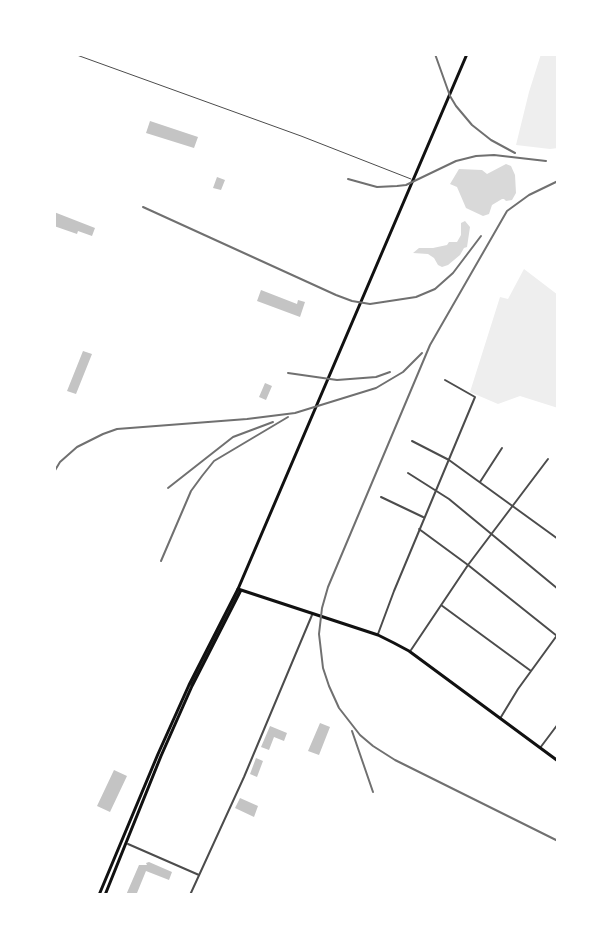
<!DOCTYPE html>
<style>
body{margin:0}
#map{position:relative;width:612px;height:949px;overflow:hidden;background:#fff;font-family:"Source Sans 3",sans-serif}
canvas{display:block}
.frame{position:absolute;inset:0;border:56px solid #fff;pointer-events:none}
</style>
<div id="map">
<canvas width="612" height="949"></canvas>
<div class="frame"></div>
</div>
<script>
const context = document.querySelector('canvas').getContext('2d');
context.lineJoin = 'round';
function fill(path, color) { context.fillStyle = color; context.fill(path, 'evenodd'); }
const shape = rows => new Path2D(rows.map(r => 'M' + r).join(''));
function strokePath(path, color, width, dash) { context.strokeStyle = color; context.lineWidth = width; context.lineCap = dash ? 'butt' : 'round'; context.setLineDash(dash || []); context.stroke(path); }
const green = shape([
 [541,54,558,54,558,148,550,149,516,145,529,92],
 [524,269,558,295,558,408,520,396,498,404,470,392,500,297,508,299]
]);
const water = shape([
 [506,164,511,166,515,175,516,193,512,200,506,201,504,199,502,199,492,205,489,214,483,216,466,208,457,187,450,184,459,169,482,170,487,174],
 [465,221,470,227,467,247,464,248,460,255,448,265,442,267,438,265,434,258,428,254,413,253,419,248,433,248,447,245,449,242,457,242,461,235,461,223]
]);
const building = shape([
 [150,121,198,137,194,148,146,133],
 [217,177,225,180,221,190,213,188],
 [54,212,95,228,92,236,78,231,77,234,54,226],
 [261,290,297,304,298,300,305,302,300,317,257,301],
 [83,351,92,354,76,394,67,391],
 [265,383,272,386,266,400,259,397],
 [320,723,330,727,319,755,308,751],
 [270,726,287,733,284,741,274,737,269,750,261,747],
 [256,758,263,761,257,777,250,774],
 [114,770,127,776,110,812,97,806],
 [240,798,258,806,254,817,235,808],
 [149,862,172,872,169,880,146,871,137,893,142,895,126,895,139,865,147,865,146,863]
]);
const service = shape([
 [74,54,301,136,411,179]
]);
const minor = shape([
 [412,441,449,460,558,539],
 [408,473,449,499,558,589],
 [480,482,502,448],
 [381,497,423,517],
 [419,529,468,565,557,636],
 [441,605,531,671],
 [378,634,394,591,475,397,445,380],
 [411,650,468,565,548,459],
 [501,717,518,689,558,634],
 [540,748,558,724],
 [128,844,199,875],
 [190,895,244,777,312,615]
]);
const secondary = shape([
 [238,589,467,54]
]);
const primary = shape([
 [99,895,158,754,189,685,238,589,378,635,394,643,409,651,558,761],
 [105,895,161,756,192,686,241,590]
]);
const rail = shape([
 [435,54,450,96,456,106,472,125,491,140,515,153],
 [348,179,377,187,397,186,406,185,456,161,476,156,494,155,546,161],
 [558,181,529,195,507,211,430,345,328,587,322,608,319,634,323,668,329,686,339,708,360,735,373,746,395,760,558,841],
 [143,207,336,295,352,301,370,304,416,297,435,289,453,273,481,236],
 [288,373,337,380,376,377,390,372],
 [54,472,60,462,77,447,103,434,117,429,247,419,295,413,376,388,403,372,422,353],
 [168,488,233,437,273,422],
 [161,561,191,491,202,476,214,461,288,417],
 [352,731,373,792]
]);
fill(green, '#eee');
fill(water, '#d9d9d9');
fill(building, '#c4c4c4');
strokePath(service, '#4c4c4c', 1);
strokePath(minor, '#4c4c4c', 2);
strokePath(secondary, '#111', 3);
strokePath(primary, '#111', 3);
strokePath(rail, '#707070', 2);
</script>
